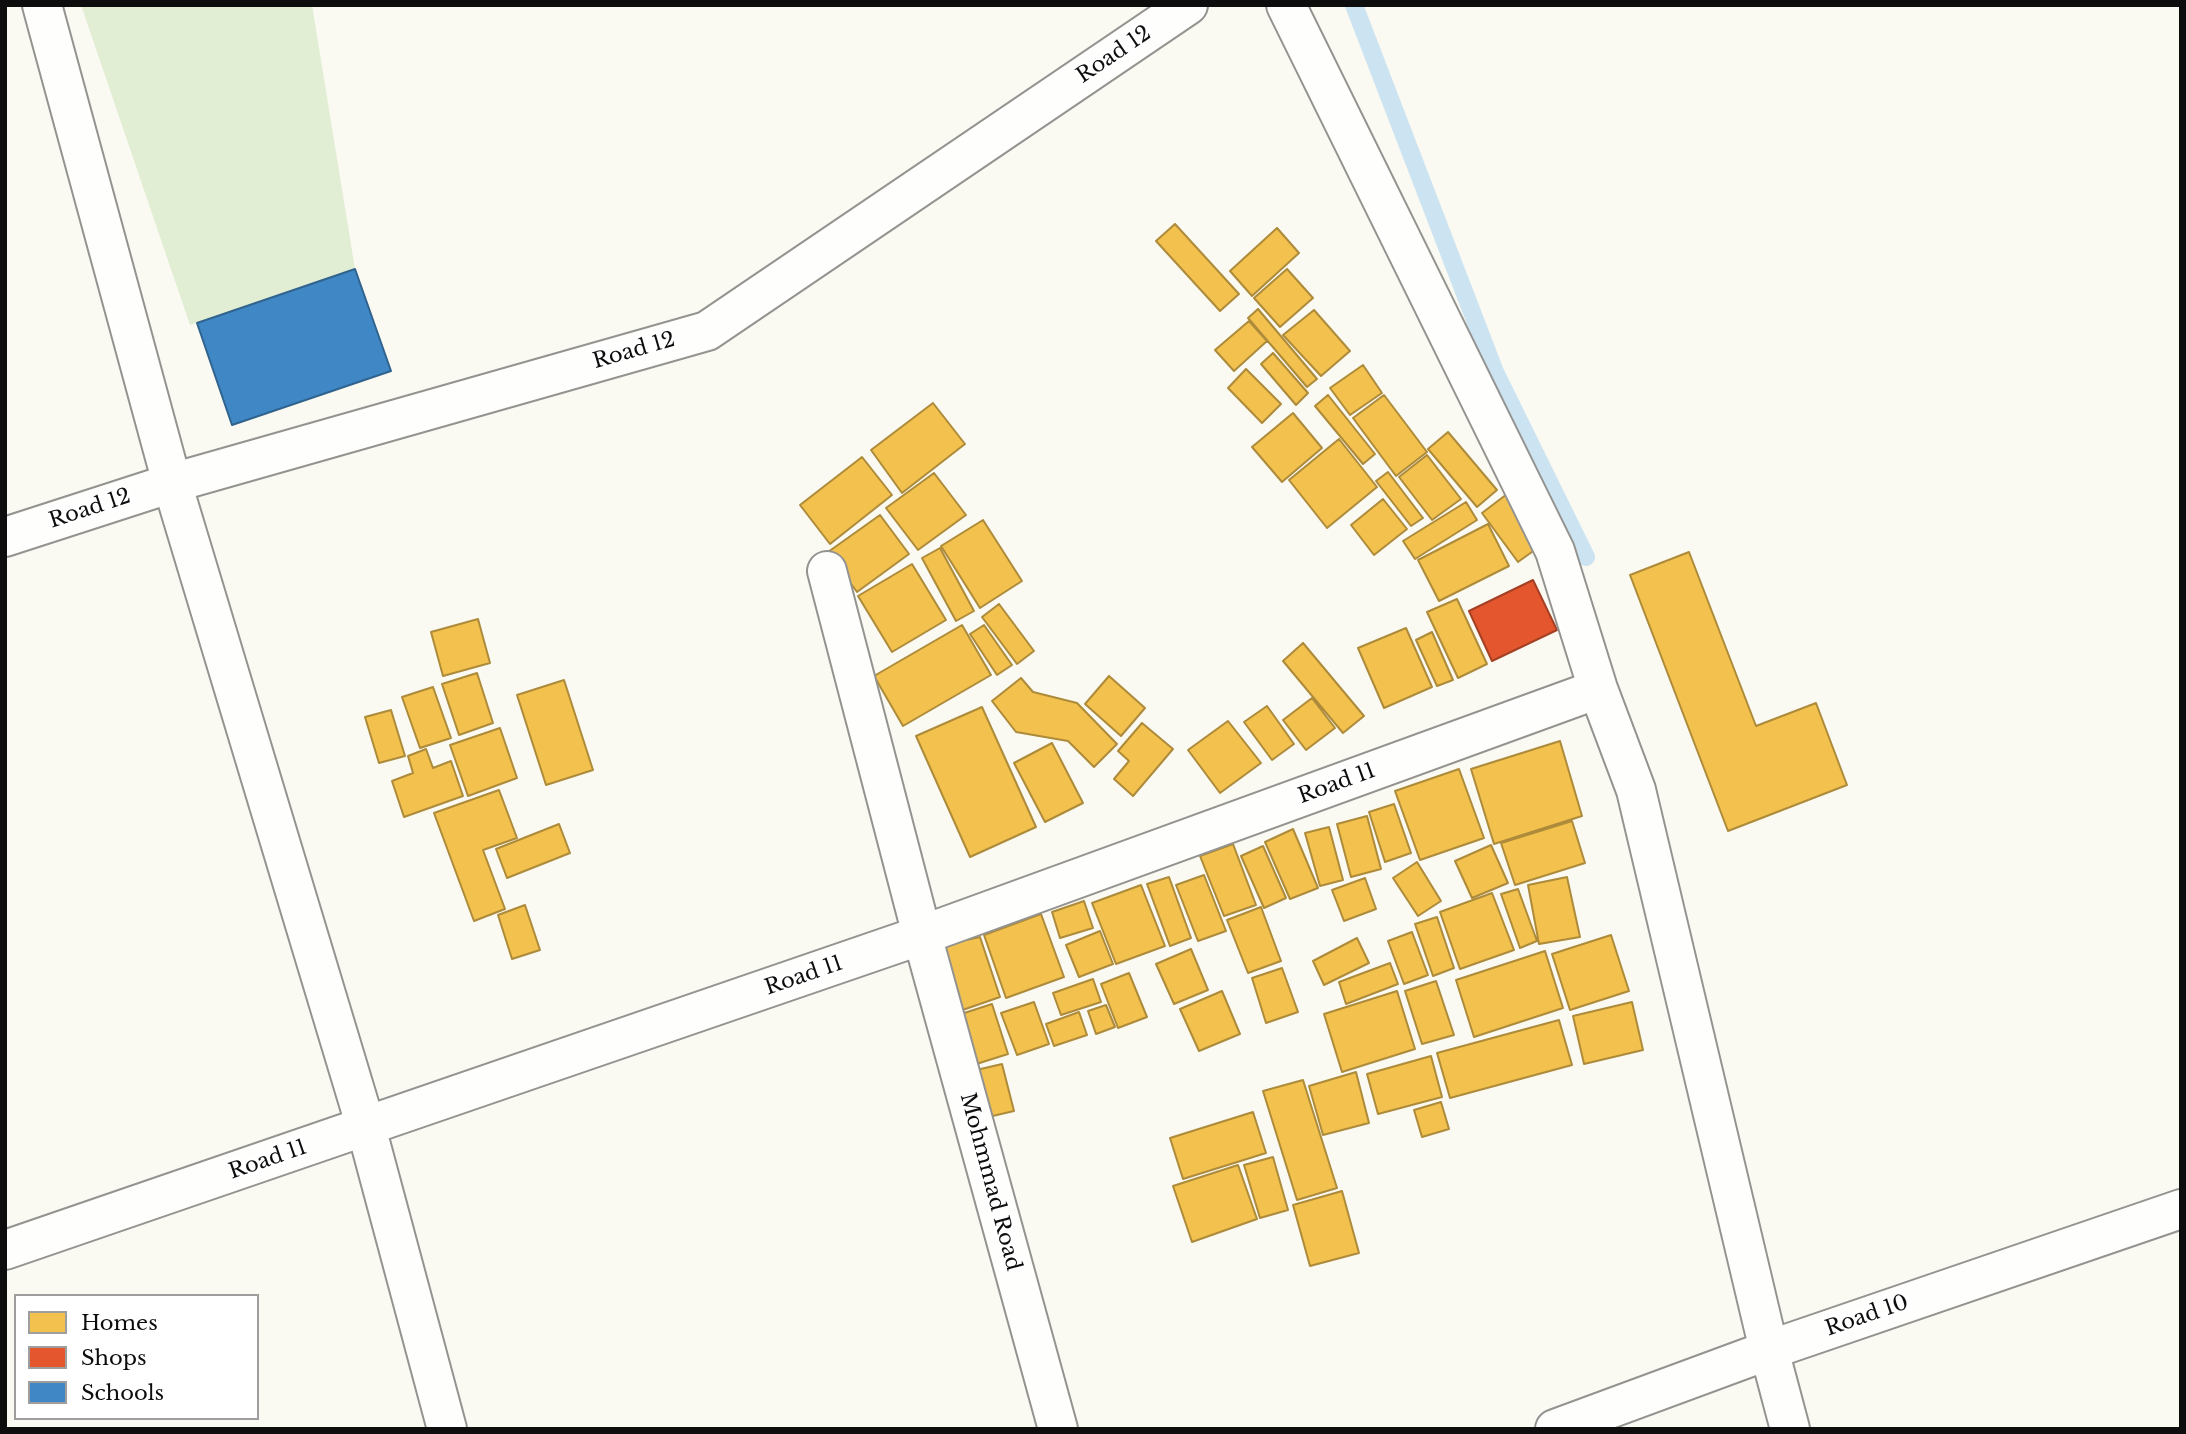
<!DOCTYPE html>
<style>
body{margin:0}
#map{position:relative;width:2186px;height:1434px;overflow:hidden;background:#faf9f2;font-family:"Libre Baskerville",serif}
canvas{display:block}
.frame{position:absolute;inset:0;border:7px solid #0d0d0d;pointer-events:none}
.legend{position:absolute;left:14px;top:1294px;width:245px;height:126px;box-sizing:border-box;background:#fff;border:2px solid #9e9e9e;margin:0;padding:9px 12px;list-style:none;font-size:21px;color:#0d0d0d}
.legend li{display:flex;align-items:center;gap:14px;height:35px}
.legend b{width:35px;border:2px solid #9e9e9e}
</style>
<div id="map">
<canvas width="2186" height="1434"></canvas>
<div class="frame"></div>
<ul class="legend">
<li><b style="height:19px;background:#f2c14e"></b>Homes</li>
<li><b style="height:19px;background:#e4572e"></b>Shops</li>
<li><b style="height:19px;background:#3f88c5"></b>Schools</li>
</ul>
</div>
<script>
const context = document.querySelector('canvas').getContext('2d');
context.lineJoin = 'round';
function fill(path, color) { context.fillStyle = color; context.fill(path, 'evenodd'); }
const shape = rows => new Path2D(rows.map(r => 'M' + r).join(''));
function strokePath(path, color, width, dash) { context.strokeStyle = color; context.lineWidth = width; context.lineCap = dash ? 'butt' : 'round'; context.setLineDash(dash || []); context.stroke(path); }
function drawText(font, color, halo, rows, align = 'center') {
  context.font = font + ' "Libre Baskerville",serif'; context.lineWidth = 7; context.setLineDash([]); context.textBaseline = 'middle'; context.strokeStyle = halo; context.fillStyle = color; for (const [text, x, y, turn = 0] of rows) {
    context.save(); context.translate(x, y); context.rotate((+turn || 0) * Math.PI / 180); context.textAlign = isNaN(turn) ? turn : align; if (halo) context.strokeText(text, 0, 0); context.fillText(text, 0, 0); context.restore();
  }
}
const green = shape([
 [81,5,312,5,355,269,190,325]
]);
const homes = shape([
 [1175,224,1239,294,1220,311,1156,241,1175,224],
 [1277,228,1299,253,1252,296,1230,271,1277,228],
 [1287,269,1313,298,1280,327,1254,298,1287,269],
 [1258,309,1317,379,1307,387,1248,318,1258,309],
 [1314,310,1350,351,1321,376,1283,335,1314,310],
 [1249,321,1267,341,1234,371,1215,350,1249,321],
 [1273,353,1308,393,1296,405,1261,364,1273,353],
 [1363,365,1382,393,1350,415,1330,388,1363,365],
 [1246,369,1281,404,1262,423,1228,388,1246,369],
 [1328,395,1375,454,1363,464,1315,406,1328,395],
 [1384,395,1427,452,1396,476,1353,418,1384,395],
 [933,403,965,444,902,493,871,450,933,403],
 [1293,413,1322,448,1282,482,1252,447,1293,413],
 [1448,432,1497,490,1477,507,1428,449,1448,432],
 [1339,439,1377,487,1327,528,1289,480,1339,439],
 [1427,455,1461,499,1432,520,1399,477,1427,455],
 [862,457,892,495,830,544,800,505,862,457],
 [1388,472,1423,518,1411,526,1376,481,1388,472],
 [934,473,966,515,918,550,886,508,934,473],
 [1507,494,1543,544,1518,562,1482,513,1507,494],
 [1383,499,1407,529,1374,555,1351,525,1383,499],
 [1466,502,1477,520,1415,559,1403,541,1466,502],
 [880,515,909,554,857,592,828,552,880,515],
 [983,520,1022,581,980,608,941,546,983,520],
 [1488,524,1509,566,1439,601,1418,560,1488,524],
 [940,548,974,611,956,621,922,558,940,548],
 [1689,552,1756,726,1816,703,1847,785,1728,831,1630,575,1689,552],
 [912,564,946,620,892,652,858,596,912,564],
 [1457,599,1487,664,1458,678,1427,612,1457,599],
 [999,604,1034,651,1017,664,982,617,999,604],
 [478,619,490,663,443,676,431,632,478,619],
 [962,625,991,675,903,726,874,676,962,625],
 [984,625,1012,665,997,675,970,634,984,625],
 [1406,628,1432,687,1384,708,1358,648,1406,628],
 [1432,632,1453,680,1437,686,1416,640,1432,632],
 [1303,643,1364,716,1343,733,1283,661,1303,643],
 [477,673,493,723,459,735,442,684,477,673],
 [1109,676,1145,708,1121,736,1085,704,1109,676],
 [1021,678,1033,692,1077,703,1117,744,1094,767,1068,741,1016,732,992,701,1021,678],
 [564,680,593,770,546,785,517,695,564,680],
 [433,687,451,738,420,748,402,697,433,687],
 [1312,698,1335,728,1306,750,1283,720,1312,698],
 [1267,706,1294,744,1272,760,1244,722,1267,706],
 [982,707,1036,827,970,857,916,736,982,707],
 [391,710,405,756,379,763,365,717,391,710],
 [1228,721,1261,763,1220,793,1188,750,1228,721],
 [1142,723,1173,749,1133,796,1114,779,1129,761,1118,751,1142,723],
 [500,728,517,778,468,796,450,745,500,728],
 [1560,741,1582,816,1494,844,1471,769,1560,741],
 [1052,743,1083,803,1045,822,1014,763,1052,743],
 [426,749,433,768,451,761,463,796,404,817,392,781,413,773,408,756,426,749],
 [1459,769,1484,838,1420,860,1395,791,1459,769],
 [499,790,517,838,483,850,505,909,474,921,434,813,499,790],
 [1394,804,1411,853,1385,862,1369,812,1394,804],
 [1367,816,1381,869,1351,877,1337,824,1367,816],
 [1572,821,1585,863,1515,885,1501,843,1572,821],
 [559,824,570,853,507,878,496,849,559,824],
 [1329,827,1343,880,1320,886,1305,833,1329,827],
 [1293,829,1318,888,1290,899,1265,842,1293,829],
 [1233,844,1256,905,1224,916,1200,856,1233,844],
 [1491,845,1508,883,1472,898,1455,861,1491,845],
 [1263,846,1286,898,1264,908,1241,856,1263,846],
 [1417,862,1441,901,1418,916,1393,878,1417,862],
 [1204,875,1226,931,1198,941,1176,885,1204,875],
 [1169,877,1191,938,1170,946,1147,884,1169,877],
 [1567,877,1580,937,1539,944,1528,885,1567,877],
 [1365,878,1376,909,1344,921,1332,890,1365,878],
 [1141,885,1165,946,1116,964,1092,903,1141,885],
 [1518,889,1537,941,1520,948,1501,894,1518,889],
 [1492,893,1514,950,1460,969,1440,912,1492,893],
 [1084,901,1093,928,1060,938,1052,912,1084,901],
 [525,905,540,950,512,959,498,915,525,905],
 [1261,907,1281,961,1248,973,1227,920,1261,907],
 [1041,914,1064,977,1006,998,984,935,1041,914],
 [1437,917,1454,968,1433,976,1415,924,1437,917],
 [1100,931,1113,964,1079,977,1066,945,1100,931],
 [1412,932,1428,975,1404,984,1388,941,1412,932],
 [1611,935,1629,991,1570,1010,1552,954,1611,935],
 [980,937,1000,997,954,1013,929,948,980,937],
 [1357,938,1369,963,1324,985,1313,961,1357,938],
 [1191,949,1208,990,1174,1004,1156,964,1191,949],
 [1545,951,1563,1008,1474,1037,1456,980,1545,951],
 [1390,963,1398,984,1346,1004,1339,982,1390,963],
 [1282,968,1298,1012,1266,1023,1252,978,1282,968],
 [1129,973,1147,1017,1118,1028,1101,984,1129,973],
 [1093,979,1101,1002,1061,1015,1053,993,1093,979],
 [1436,981,1454,1035,1422,1044,1405,991,1436,981],
 [1222,991,1240,1034,1199,1051,1180,1009,1222,991],
 [1397,991,1415,1049,1342,1072,1324,1014,1397,991],
 [1034,1002,1049,1044,1017,1055,1001,1013,1034,1002],
 [1632,1002,1643,1050,1584,1064,1573,1016,1632,1002],
 [992,1004,1008,1054,970,1066,955,1016,992,1004],
 [1106,1005,1115,1027,1096,1034,1088,1011,1106,1005],
 [1079,1012,1087,1035,1054,1046,1046,1024,1079,1012],
 [1559,1020,1572,1065,1450,1098,1437,1053,1559,1020],
 [1431,1056,1442,1097,1378,1114,1367,1074,1431,1056],
 [1002,1064,1014,1111,984,1118,972,1071,1002,1064],
 [1356,1072,1369,1123,1323,1135,1309,1086,1356,1072],
 [1303,1080,1337,1188,1297,1200,1263,1091,1303,1080],
 [1441,1102,1449,1129,1422,1137,1414,1110,1441,1102],
 [1253,1112,1266,1153,1183,1179,1170,1138,1253,1112],
 [1273,1157,1288,1210,1260,1218,1244,1165,1273,1157],
 [1238,1165,1257,1219,1192,1242,1173,1186,1238,1165],
 [1342,1191,1359,1253,1310,1266,1293,1205,1342,1191]
]);
const shops = shape([
 [1533,580,1557,630,1492,661,1469,611,1533,580]
]);
const schools = shape([
 [355,269,391,371,232,425,197,323,355,269]
]);
const stream = shape([
 [1354,5,1495,372,1586,557]
]);
const minor = shape([
 [42,5,172,483,366,1127,447,1429],
 [1286,5,1555,551,1598,689,1636,790,1769,1350,1790,1429],
 [5,537,172,483,707,331,1188,5],
 [827,571,922,935,1058,1429],
 [5,1250,922,935,1598,689],
 [1555,1429,1769,1350,2181,1209]
]);
const streetNames = [
 ["Road 12",1114,55,-34],
 ["Road 12",634,351,-16],
 ["Road 12",90,509,-18],
 ["Road 11",1337,784,-20],
 ["Road 11",804,976,-19],
 ["Road 11",268,1160,-19],
 ["Mohmmad Road",990,1182,75],
 ["Road 10",1867,1316,-19]
];
fill(green, '#e2eed4');
fill(homes, '#f2c14e');
strokePath(homes, '#ad8b3a', 2);
fill(shops, '#e4572e');
strokePath(shops, '#a44124', 2);
fill(schools, '#3f88c5');
strokePath(schools, '#30638e', 2);
strokePath(stream, '#cce3f1', 18);
strokePath(minor, '#949390', 42);
strokePath(minor, '#fefefd', 38);
drawText('21px', '#0d0d0d', '#fff', streetNames);
</script>
